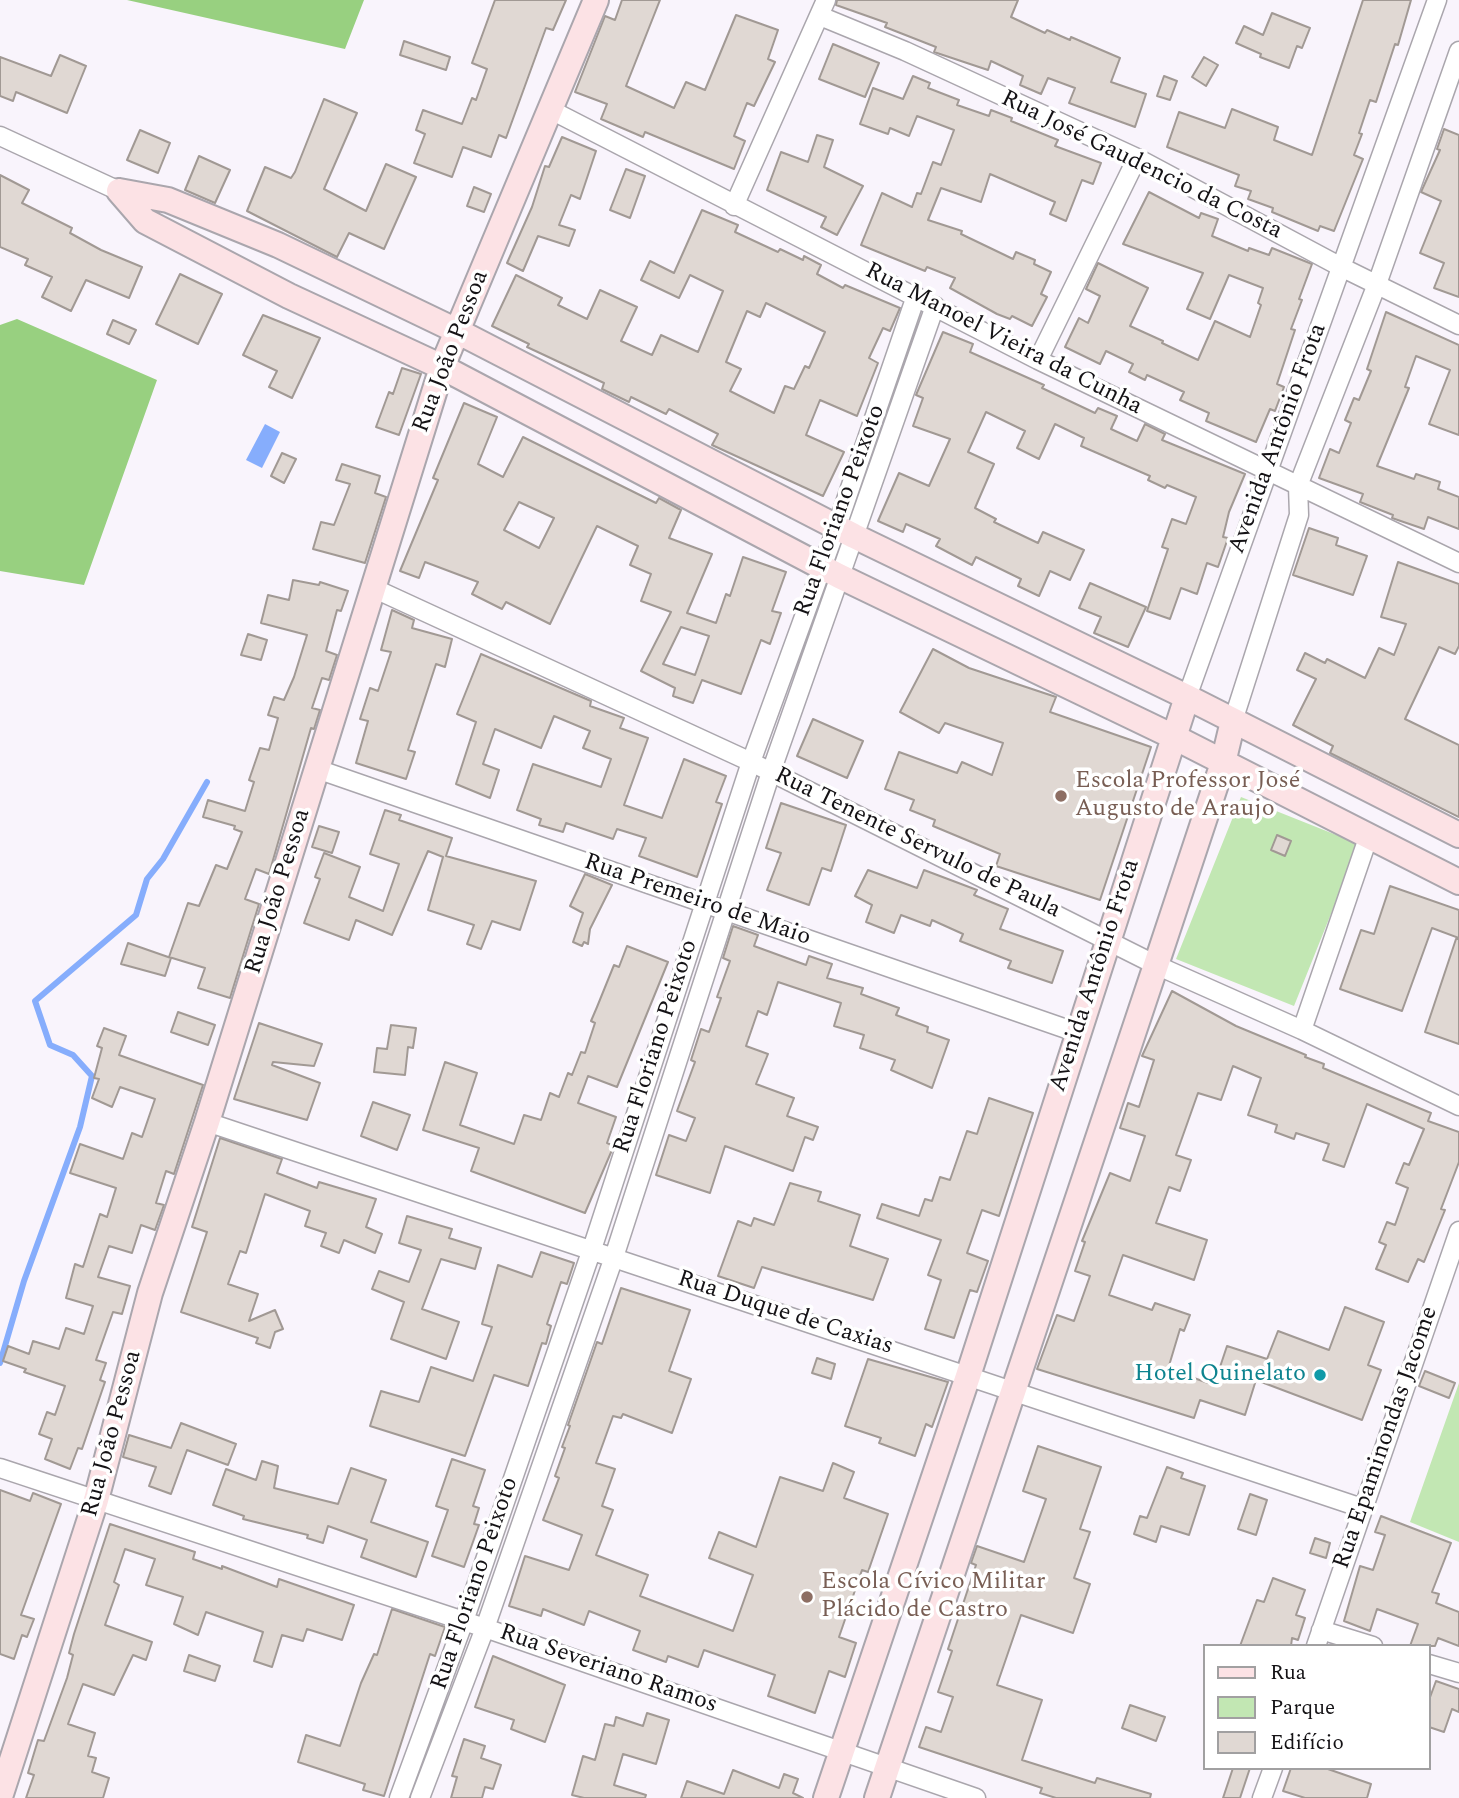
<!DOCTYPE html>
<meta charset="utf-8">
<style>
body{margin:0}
#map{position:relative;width:1459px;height:1798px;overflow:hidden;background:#f9f4fc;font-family:Spectral,serif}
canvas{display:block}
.legend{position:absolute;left:1203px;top:1644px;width:228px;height:126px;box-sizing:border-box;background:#fff;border:2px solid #a1a0a1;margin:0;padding:9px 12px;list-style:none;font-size:21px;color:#141215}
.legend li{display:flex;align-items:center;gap:14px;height:35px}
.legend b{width:35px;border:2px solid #a1a0a1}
</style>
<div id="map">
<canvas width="1459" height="1798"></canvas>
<ul class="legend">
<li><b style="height:9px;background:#fce2e5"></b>Rua</li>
<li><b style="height:19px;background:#c2e7b3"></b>Parque</li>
<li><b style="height:19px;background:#e0d8d3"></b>Edifício</li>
</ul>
</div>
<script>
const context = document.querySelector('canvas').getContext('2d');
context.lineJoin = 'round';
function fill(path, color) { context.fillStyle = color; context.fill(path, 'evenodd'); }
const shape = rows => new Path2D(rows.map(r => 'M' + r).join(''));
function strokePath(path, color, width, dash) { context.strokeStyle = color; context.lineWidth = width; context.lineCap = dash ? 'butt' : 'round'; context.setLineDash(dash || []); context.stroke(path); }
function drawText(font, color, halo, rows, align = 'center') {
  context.font = font + ' Spectral,serif'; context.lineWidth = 7; context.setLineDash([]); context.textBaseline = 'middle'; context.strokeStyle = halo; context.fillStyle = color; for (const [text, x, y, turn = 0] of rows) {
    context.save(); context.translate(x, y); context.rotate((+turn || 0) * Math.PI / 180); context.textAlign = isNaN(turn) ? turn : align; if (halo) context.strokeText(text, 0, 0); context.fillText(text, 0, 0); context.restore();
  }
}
const green = shape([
 [1241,797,1359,844,1294,1006,1176,959],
 [1459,1383,1459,1542,1410,1522]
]);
const forest = shape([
 [127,0,364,0,345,49],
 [17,319,157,380,84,585,0,571,0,325]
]);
const water = shape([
 [265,424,280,432,262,468,246,460]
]);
const stream = shape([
 [0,1363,24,1281,80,1127,92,1076,73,1055,50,1045,35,1001,136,915,147,879,163,859,207,782]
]);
const building = shape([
 [495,0,566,0,553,30,546,28,506,138,499,135,491,157,463,147,452,177,414,163,425,134,416,130,423,110,462,124,472,98,476,100,487,69,472,63,495,0],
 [622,0,660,0,626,86,674,108,686,82,705,90,736,15,778,30,768,59,775,62,754,106,747,103,734,136,745,141,734,169,645,132,643,137,601,119,607,104,575,92,605,16,615,20,622,0],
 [837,0,1018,0,1011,17,1045,33,1047,30,1070,40,1071,37,1120,58,1111,82,1146,94,1135,127,1069,103,1075,88,1048,78,1041,94,1020,85,1023,76,991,61,988,70,934,52,936,47,885,27,887,23,836,5,837,0],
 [1363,0,1411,0,1398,45,1395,44,1376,102,1370,100,1359,133,1362,134,1354,155,1363,159,1334,231,1320,226,1318,231,1272,212,1273,208,1248,199,1251,191,1235,186,1239,175,1167,147,1179,112,1225,128,1232,109,1278,127,1274,140,1312,155,1363,0],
 [1272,13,1310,28,1302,48,1297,46,1289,68,1260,57,1261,54,1236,43,1244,26,1263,35,1272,13],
 [404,41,450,57,446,70,400,55,404,41],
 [833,44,879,63,865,97,819,79,833,44],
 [60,55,86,66,67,113,16,92,13,101,0,96,0,57,51,76,60,55],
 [1204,57,1218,65,1206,86,1192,77,1204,57],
 [913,76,930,83,928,88,959,100,957,105,989,116,991,110,1012,118,1011,121,1058,140,1055,146,1101,163,1093,184,1082,180,1066,221,1050,214,1055,202,990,174,981,202,941,188,928,220,962,231,961,234,1013,259,1016,252,1035,260,1034,264,1051,272,1041,294,1047,297,1032,326,1012,316,1010,319,997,314,950,288,955,278,927,267,925,271,861,245,882,193,912,207,917,193,921,194,933,162,941,165,954,130,917,116,909,136,890,128,888,134,860,124,873,88,903,99,913,76],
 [1164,76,1177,81,1170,100,1157,96,1164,76],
 [324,99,357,113,324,189,366,211,386,164,416,177,384,249,349,233,337,257,247,211,265,167,291,178,295,172,324,99],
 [1444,129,1459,135,1459,297,1434,288,1444,263,1420,253,1441,201,1421,192,1440,150,1437,149,1444,129],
 [140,130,170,143,158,173,127,160,140,130],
 [817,135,833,140,824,167,863,186,837,235,821,227,826,217,767,190,781,152,808,162,817,135],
 [562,137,596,151,580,199,571,195,559,225,575,230,569,246,538,236,523,271,507,263,532,207,545,166,549,167,562,137],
 [199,156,230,170,215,203,185,190,199,156],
 [626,169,645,176,630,218,610,210,626,169],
 [0,175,29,190,22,203,72,228,70,233,101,250,142,267,129,298,86,280,71,311,42,297,52,277,25,265,28,259,0,247,0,175],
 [474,187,491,194,484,212,467,206,474,187],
 [1149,192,1199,218,1201,213,1218,219,1212,236,1248,251,1249,248,1269,255,1272,248,1312,264,1299,299,1302,300,1291,329,1295,330,1277,384,1284,387,1275,411,1270,409,1256,442,1206,421,1209,413,1180,400,1184,392,1147,375,1145,380,1129,372,1133,364,1106,351,1100,364,1065,347,1079,318,1088,323,1100,296,1086,289,1098,263,1148,288,1130,326,1163,341,1162,343,1198,360,1215,321,1250,337,1261,305,1258,303,1263,288,1229,275,1210,319,1187,309,1203,273,1123,244,1149,192],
 [702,210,738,225,735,232,778,252,780,249,803,260,804,256,821,265,817,274,843,288,845,285,900,308,890,331,883,328,869,358,878,363,857,416,820,400,806,435,844,452,823,496,712,445,718,434,669,409,666,414,631,397,629,402,602,389,604,383,527,347,529,344,492,326,516,275,562,298,558,305,587,319,600,290,637,307,621,341,652,355,661,335,698,352,723,291,690,275,679,298,641,280,650,261,674,273,702,210],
 [766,303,825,332,809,368,805,366,794,389,785,386,774,413,730,391,741,369,726,362,747,311,760,317,766,303],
 [180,274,222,294,198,344,156,324,180,274],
 [1386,312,1459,345,1459,435,1429,424,1450,370,1416,356,1405,387,1409,388,1377,466,1414,479,1416,474,1440,482,1438,489,1459,497,1459,529,1428,517,1424,529,1392,518,1393,515,1360,502,1363,494,1319,478,1330,449,1339,453,1351,423,1345,420,1354,398,1359,400,1371,371,1367,369,1386,312],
 [263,315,320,338,292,398,269,387,277,371,243,355,263,315],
 [113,320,136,330,129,344,107,334,113,320],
 [943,332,973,344,970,352,1044,385,1042,388,1095,413,1098,408,1117,416,1111,429,1137,441,1145,424,1165,434,1162,440,1245,474,1229,512,1223,537,1228,538,1218,567,1207,563,1197,594,1181,588,1170,619,1147,611,1168,549,1162,547,1172,519,1186,524,1196,497,1167,485,1165,488,1148,480,1150,476,1081,446,1084,438,1055,424,1039,459,1017,448,1025,431,986,412,968,452,994,464,975,508,996,519,994,522,1038,543,1043,532,1084,550,1070,580,1050,571,1039,596,1018,586,1021,579,976,557,972,565,936,546,940,539,906,524,903,532,878,521,899,473,929,486,950,439,913,426,923,398,916,395,943,332],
 [402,368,421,374,399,435,376,427,389,392,393,394,402,368],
 [464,403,497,417,478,464,503,477,523,437,656,503,659,498,681,510,669,538,712,554,687,613,716,623,726,594,730,596,743,557,786,572,772,611,781,613,770,644,761,640,741,694,702,680,693,703,673,696,675,688,641,671,671,612,641,601,651,574,630,565,638,546,597,526,550,624,506,602,502,609,472,594,478,582,425,562,419,578,400,571,438,480,433,478,464,403],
 [519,502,554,518,539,548,504,530,519,502],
 [681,627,709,636,695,675,663,664,681,627],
 [282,453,296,459,284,483,271,476,282,453],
 [342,464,380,476,375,493,386,497,365,563,313,549,321,522,334,525,350,484,336,480,342,464],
 [1309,528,1338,538,1336,545,1367,556,1353,595,1293,575,1309,528],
 [1398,562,1459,584,1459,646,1455,654,1439,647,1405,719,1459,745,1459,817,1330,753,1333,746,1293,725,1316,679,1297,670,1305,653,1325,663,1327,659,1365,678,1379,648,1394,655,1406,624,1381,617,1398,562],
 [293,580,319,585,320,582,348,591,341,611,337,610,326,651,337,655,329,680,322,678,312,708,320,710,314,729,311,728,269,874,256,869,245,899,259,904,230,998,198,988,205,968,169,957,188,903,199,906,216,865,227,869,242,832,234,829,235,826,203,817,208,800,245,811,254,782,249,780,260,748,269,750,278,718,268,715,274,697,284,700,294,677,307,635,261,623,268,595,289,600,293,580],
 [1090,583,1146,607,1128,647,1094,633,1101,617,1079,608,1090,583],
 [392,610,414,620,412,628,452,639,445,667,436,664,408,750,415,752,406,779,356,763,368,721,360,719,370,688,378,691,391,652,381,650,392,610],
 [248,634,267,640,261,660,241,655,248,634],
 [933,649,969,668,1056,697,1050,712,1151,747,1100,900,996,866,1000,854,933,826,935,820,910,810,914,800,885,789,899,752,957,773,962,762,992,775,1003,743,945,723,939,733,900,712,933,649],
 [481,654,591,701,590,706,624,718,620,728,648,738,624,805,662,818,684,759,726,776,716,802,722,804,697,877,639,856,646,838,617,829,613,839,566,823,563,832,539,825,541,819,517,810,533,764,601,787,611,759,583,748,590,731,554,716,541,748,495,729,483,764,499,770,490,798,456,784,476,722,457,714,481,654],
 [813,719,863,741,847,778,797,756,813,719],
 [781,803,846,825,831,871,822,868,809,905,767,890,781,853,766,848,781,803],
 [385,810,401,815,399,820,452,838,446,856,536,881,520,930,492,921,481,949,467,944,474,925,428,910,443,857,428,851,392,935,356,920,349,940,304,923,320,879,315,877,324,853,360,867,349,897,383,911,399,864,370,854,385,810],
 [319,826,339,832,332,853,312,847,319,826],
 [1277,835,1291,841,1285,856,1271,850,1277,835],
 [868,870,917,888,924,870,977,890,974,895,1008,909,1000,929,1063,951,1052,983,1008,968,1011,961,960,941,963,934,932,920,930,926,901,915,894,933,866,922,872,905,855,896,868,870],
 [585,874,612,885,590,929,588,944,584,942,582,946,573,942,583,913,570,906,585,874],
 [1390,886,1459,910,1459,938,1432,928,1402,1011,1340,989,1361,930,1374,934,1390,886],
 [733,926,758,935,754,946,806,965,809,956,832,964,827,978,863,988,861,994,899,1008,896,1015,928,1027,927,1032,949,1040,932,1088,891,1070,895,1060,860,1048,864,1035,834,1026,841,1003,778,982,767,1015,758,1011,746,1046,768,1054,756,1084,794,1098,787,1116,818,1127,813,1140,805,1137,793,1171,725,1146,710,1193,656,1175,669,1135,686,1141,695,1118,677,1111,695,1062,691,1060,701,1029,709,1032,721,998,717,997,730,961,723,958,733,926],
 [1456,939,1459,939,1459,1044,1425,1032,1456,939],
 [128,943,171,958,165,976,121,964,128,943],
 [627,946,668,962,617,1087,588,1076,578,1103,616,1117,607,1143,614,1146,612,1150,585,1213,471,1171,479,1148,423,1130,445,1062,477,1073,460,1125,514,1144,524,1115,541,1120,550,1093,559,1097,568,1073,572,1075,581,1052,585,1053,595,1023,591,1021,597,1007,614,965,619,967,627,946],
 [1172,991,1236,1026,1306,1055,1305,1057,1324,1064,1323,1068,1431,1113,1428,1121,1459,1132,1459,1162,1441,1209,1445,1210,1424,1262,1418,1259,1408,1282,1376,1269,1386,1245,1379,1242,1387,1222,1395,1225,1408,1188,1396,1183,1404,1163,1409,1165,1424,1129,1367,1104,1344,1167,1323,1160,1329,1144,1296,1133,1294,1139,1275,1132,1277,1125,1248,1115,1261,1078,1233,1066,1221,1100,1198,1093,1176,1155,1191,1160,1180,1191,1169,1187,1156,1223,1207,1240,1194,1280,1123,1255,1109,1295,1152,1310,1155,1303,1190,1315,1184,1331,1180,1329,1168,1369,1214,1385,1227,1346,1267,1359,1278,1331,1329,1350,1345,1307,1384,1322,1368,1365,1381,1370,1362,1420,1256,1380,1245,1415,1200,1400,1194,1418,1037,1369,1057,1315,1074,1321,1090,1276,1075,1271,1085,1242,1082,1241,1110,1173,1130,1181,1145,1136,1120,1128,1128,1103,1139,1107,1154,1060,1142,1056,1172,991],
 [178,1012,215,1025,208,1045,171,1032,178,1012],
 [259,1023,322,1044,314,1066,273,1062,272,1065,320,1083,307,1120,234,1099,259,1023],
 [391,1025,416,1028,413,1048,408,1047,405,1075,374,1072,377,1048,387,1049,391,1025],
 [104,1028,126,1036,119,1055,203,1085,174,1174,166,1171,156,1203,164,1205,155,1230,141,1225,132,1253,109,1246,98,1277,130,1286,122,1314,113,1312,96,1360,106,1363,100,1380,105,1382,82,1449,78,1448,70,1469,45,1459,52,1439,39,1434,47,1412,55,1415,65,1386,24,1372,26,1369,3,1361,8,1346,29,1354,33,1341,59,1349,66,1328,84,1334,93,1306,66,1298,75,1264,83,1267,100,1214,107,1217,116,1188,70,1173,80,1144,123,1159,132,1133,142,1137,155,1099,120,1087,112,1107,92,1098,99,1079,94,1078,102,1048,97,1046,104,1028],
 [989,1098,1033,1113,999,1216,982,1210,967,1253,988,1261,977,1292,970,1290,954,1338,925,1329,941,1280,928,1275,941,1240,877,1218,882,1204,919,1216,925,1199,932,1201,940,1177,950,1180,967,1131,977,1134,989,1098],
 [373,1102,410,1115,397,1150,361,1136,373,1102],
 [220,1138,282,1159,277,1173,317,1188,319,1182,376,1199,366,1227,382,1234,375,1253,344,1240,339,1253,321,1246,326,1233,305,1226,310,1211,265,1194,246,1253,240,1251,228,1284,258,1294,249,1321,275,1310,283,1329,275,1332,270,1348,256,1343,258,1338,181,1312,207,1232,192,1227,220,1138],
 [790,1183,821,1192,818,1201,860,1215,850,1246,888,1259,873,1300,762,1267,754,1288,718,1276,738,1221,751,1226,754,1218,774,1225,790,1183],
 [407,1216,452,1229,449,1238,481,1248,475,1269,441,1259,422,1309,459,1322,446,1359,391,1339,404,1302,372,1289,379,1271,409,1282,421,1250,399,1243,407,1216],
 [541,1252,574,1263,567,1284,561,1282,547,1324,551,1326,546,1344,542,1343,528,1386,494,1375,465,1456,370,1426,381,1391,419,1402,431,1367,473,1381,492,1327,482,1324,498,1265,532,1277,541,1252],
 [621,1288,690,1310,669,1371,691,1379,672,1433,623,1414,621,1418,613,1416,596,1463,615,1469,602,1506,613,1510,596,1555,648,1575,640,1596,733,1631,753,1575,709,1558,719,1532,756,1547,780,1477,823,1491,833,1463,854,1472,844,1498,888,1514,868,1572,862,1570,839,1637,856,1643,845,1677,829,1671,815,1713,768,1696,775,1675,704,1650,698,1667,668,1656,666,1662,633,1650,640,1631,589,1611,584,1625,543,1609,541,1616,509,1606,525,1556,569,1570,582,1535,543,1520,559,1478,555,1476,565,1448,562,1447,570,1426,568,1425,597,1342,602,1344,621,1288],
 [817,1358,835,1364,831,1379,812,1373,817,1358],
 [868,1359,948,1382,932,1427,926,1424,915,1456,879,1443,881,1438,845,1426,868,1359],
 [1425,1371,1455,1383,1449,1398,1419,1386,1425,1371],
 [181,1423,236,1444,228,1465,187,1450,171,1494,149,1486,156,1467,123,1457,129,1435,171,1448,181,1423],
 [1038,1446,1101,1467,1080,1529,1090,1532,1074,1578,1090,1584,1073,1633,1021,1615,997,1685,1042,1700,1022,1760,1095,1783,1097,1778,1151,1794,1150,1798,1056,1798,1040,1793,1042,1788,919,1747,926,1727,941,1732,953,1697,938,1692,952,1651,948,1649,976,1565,971,1563,977,1546,1024,1562,1046,1499,1023,1491,1038,1446],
 [452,1459,485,1470,473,1506,479,1508,474,1524,479,1525,464,1567,432,1556,448,1510,436,1506,452,1459],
 [262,1461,278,1466,274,1488,338,1504,351,1468,386,1480,371,1522,428,1542,416,1577,361,1557,367,1540,328,1526,323,1543,307,1538,308,1535,243,1519,244,1516,213,1505,226,1469,256,1480,262,1461],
 [1167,1467,1183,1473,1181,1478,1205,1486,1189,1535,1161,1526,1156,1542,1134,1534,1140,1516,1147,1518,1167,1467],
 [0,1490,30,1501,33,1493,61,1504,21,1615,34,1619,27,1637,22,1635,14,1659,0,1654,0,1490],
 [1250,1494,1267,1500,1256,1535,1238,1529,1250,1494],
 [1381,1516,1451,1543,1432,1592,1439,1594,1436,1603,1459,1612,1459,1646,1438,1638,1435,1646,1410,1646,1418,1624,1377,1609,1370,1631,1344,1621,1360,1566,1373,1570,1385,1535,1375,1532,1381,1516],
 [110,1524,195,1552,193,1559,222,1569,222,1566,277,1587,279,1579,354,1605,342,1640,307,1629,303,1641,282,1635,272,1667,254,1661,263,1632,206,1612,198,1635,174,1624,183,1597,146,1585,155,1559,125,1549,114,1582,119,1585,105,1625,152,1642,146,1660,133,1655,114,1695,83,1684,68,1724,95,1733,88,1756,96,1758,92,1772,109,1778,103,1798,26,1798,34,1775,28,1773,38,1740,44,1741,67,1678,73,1655,69,1653,74,1634,110,1524],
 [1315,1538,1330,1543,1326,1558,1310,1553,1315,1538],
 [1273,1578,1305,1590,1296,1615,1305,1618,1298,1640,1292,1638,1291,1646,1240,1646,1257,1600,1264,1602,1273,1578],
 [392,1609,445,1627,435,1656,430,1654,384,1796,363,1790,365,1784,298,1762,306,1735,340,1746,361,1683,374,1654,377,1655,392,1609],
 [189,1655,220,1666,215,1681,184,1671,189,1655],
 [493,1656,565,1685,545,1742,511,1729,514,1720,475,1707,493,1656],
 [1436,1681,1459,1689,1459,1712,1452,1709,1444,1732,1429,1727,1429,1700,1436,1681],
 [1130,1705,1165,1717,1156,1741,1122,1728,1130,1705],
 [647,1713,669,1720,656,1764,623,1754,614,1785,646,1795,645,1798,584,1798,572,1795,583,1756,595,1760,605,1724,614,1726,616,1717,643,1726,647,1713],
 [464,1739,485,1746,481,1758,501,1765,493,1789,485,1787,482,1798,451,1798,457,1777,452,1776,464,1739],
 [1233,1768,1250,1768,1240,1798,1223,1798,1233,1768],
 [1291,1768,1325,1768,1371,1784,1367,1798,1305,1798,1283,1791,1291,1768],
 [733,1770,779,1788,784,1774,798,1779,793,1793,803,1798,681,1798,687,1781,724,1794,733,1770]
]);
const street = shape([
 [820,16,905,51,1137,158,1341,267,1459,325],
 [551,110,1038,360,1459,563],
 [0,136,119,191],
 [734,206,826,0],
 [1038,360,1137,158],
 [373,588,751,762,1156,965,1302,1030,1459,1106],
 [1187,697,1437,0],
 [1233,721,1299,515,1298,486,1377,284,1459,51],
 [317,769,1078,1033],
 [1302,1030,1368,838],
 [207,1122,1362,1508],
 [0,1468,485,1628,976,1798],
 [1321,1630,1373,1646],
 [1316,1646,1459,1231],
 [1429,1664,1459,1673],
 [399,1798,464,1621,592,1249,751,762,837,526,916,296],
 [420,1798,485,1628,614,1257,771,772,935,306],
 [1262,1798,1273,1768]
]);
const secondary = shape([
 [119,191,145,221,289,296,442,367,839,576,1174,737,1459,882],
 [119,191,168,200,278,245,457,331,854,536,1187,697,1459,835],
 [0,1797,96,1500,150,1293,207,1122,442,367,596,0],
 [826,1798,968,1376,1187,697],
 [877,1798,1156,965,1223,763,1233,721]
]);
const markers = [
 [1061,796,7,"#8d6e63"],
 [1320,1375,7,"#0f9aa8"],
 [807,1597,7,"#8d6e63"]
];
const streetNames = [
 ["Rua José Gaudencio da Costa",1141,166,26],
 ["Rua Manoel Vieira da Cunha",1003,340,27],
 ["Rua João Pessoa",452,352,-69],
 ["Avenida Antônio Frota",1279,439,-70],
 ["Rua Floriano Peixoto",841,511,-70],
 ["Rua Tenente Servulo de Paula",917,844,26],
 ["Rua João Pessoa",279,892,-73],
 ["Rua Premeiro de Maio",697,901,19],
 ["Avenida Antônio Frota",1096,976,-72],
 ["Rua Floriano Peixoto",657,1047,-72],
 ["Rua Duque de Caxias",785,1314,18],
 ["Rua João Pessoa",113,1434,-75],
 ["Rua Epaminondas Jacome",1387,1438,-71],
 ["Rua Floriano Peixoto",476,1584,-71],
 ["Rua Severiano Ramos",608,1670,19]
];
const educationNames = [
 ["Escola Professor José",1075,782],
 ["Augusto de Araujo",1075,810],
 ["Escola Cívico Militar",821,1583],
 ["Plácido de Castro",821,1611]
];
const cultureNames = [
 ["Hotel Quinelato",1306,1375]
];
fill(green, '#c2e7b3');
fill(forest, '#98d080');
fill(water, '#86adfc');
strokePath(stream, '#86adfc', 6);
fill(building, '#e0d8d3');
strokePath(building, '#a19994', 2);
strokePath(street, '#aaa6ad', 21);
strokePath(secondary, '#aaa6ad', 28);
strokePath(street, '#fff', 18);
strokePath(secondary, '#fce2e5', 24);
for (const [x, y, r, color] of markers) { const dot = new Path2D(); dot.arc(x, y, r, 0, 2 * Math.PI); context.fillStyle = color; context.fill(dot); strokePath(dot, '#fff', 2.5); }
drawText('24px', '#141215', '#fff', streetNames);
drawText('24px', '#785e54', '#fff', educationNames, 'left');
drawText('24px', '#0d838f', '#fff', cultureNames, 'right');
</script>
